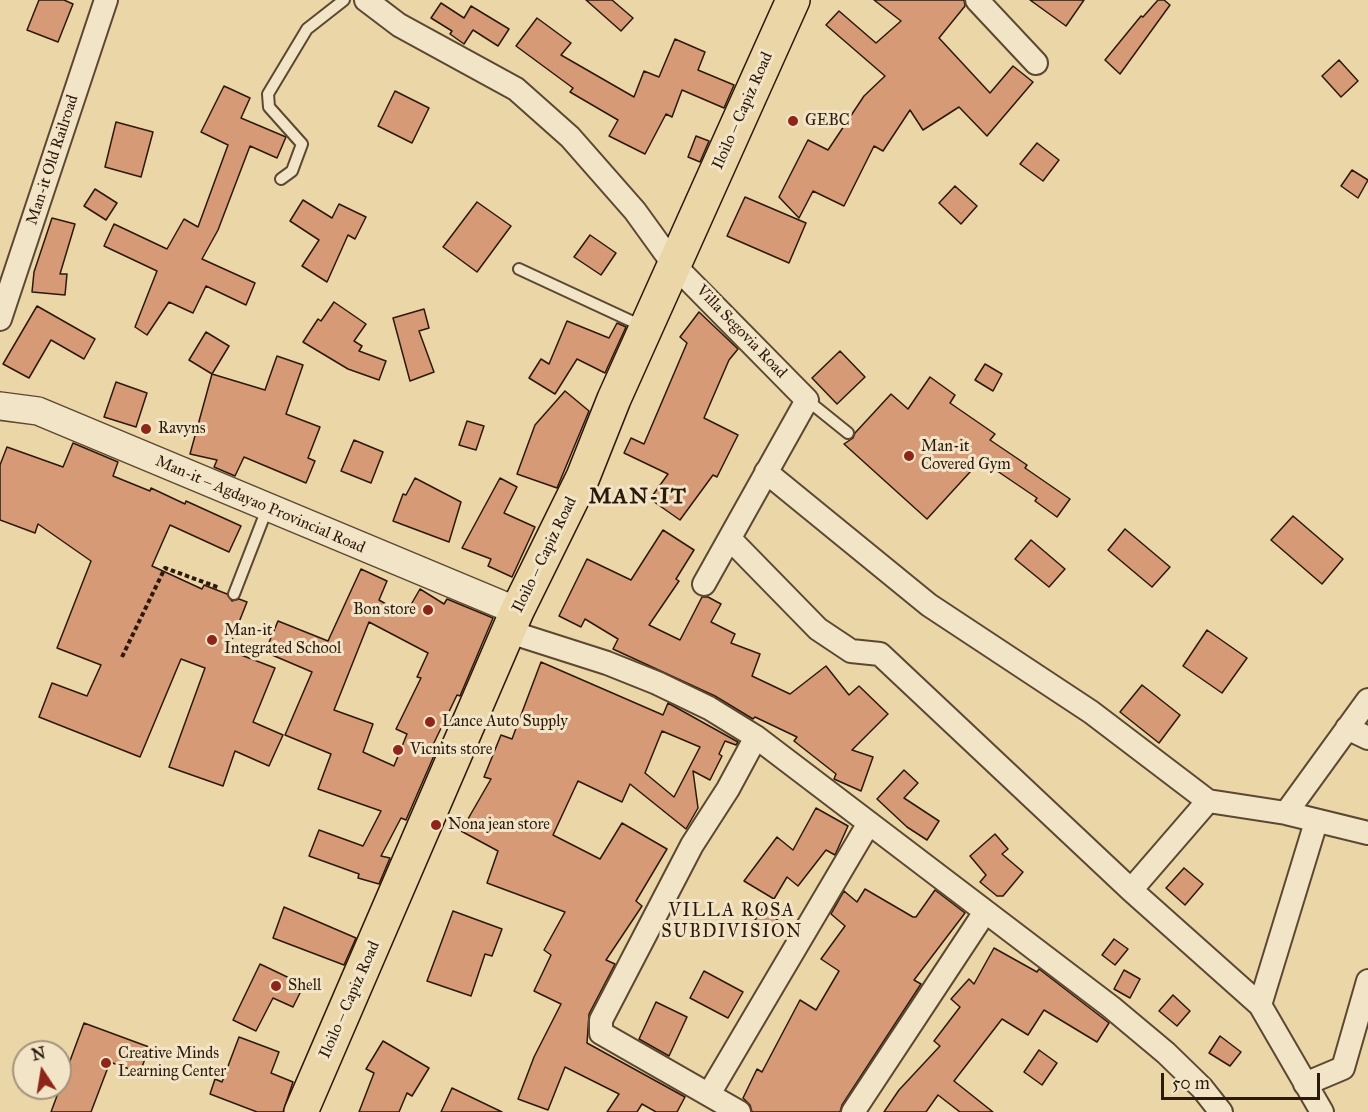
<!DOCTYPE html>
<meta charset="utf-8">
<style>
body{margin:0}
#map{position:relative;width:1368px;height:1112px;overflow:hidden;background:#ebd6a7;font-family:"IM FELL Great Primer",serif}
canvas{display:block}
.north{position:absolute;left:12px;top:1040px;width:60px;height:60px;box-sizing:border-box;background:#f2e4c6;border:2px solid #a3937b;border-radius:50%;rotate:348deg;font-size:16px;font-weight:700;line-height:24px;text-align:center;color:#2d190b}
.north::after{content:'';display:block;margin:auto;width:21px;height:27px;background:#8f2418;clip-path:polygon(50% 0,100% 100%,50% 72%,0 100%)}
.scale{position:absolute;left:1161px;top:1073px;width:159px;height:27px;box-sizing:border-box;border:3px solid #2d190b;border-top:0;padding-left:8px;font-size:18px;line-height:21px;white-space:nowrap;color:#2d190b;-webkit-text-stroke:4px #f2e4c6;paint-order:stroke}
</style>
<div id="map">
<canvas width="1368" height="1112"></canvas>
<div class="north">N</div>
<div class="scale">50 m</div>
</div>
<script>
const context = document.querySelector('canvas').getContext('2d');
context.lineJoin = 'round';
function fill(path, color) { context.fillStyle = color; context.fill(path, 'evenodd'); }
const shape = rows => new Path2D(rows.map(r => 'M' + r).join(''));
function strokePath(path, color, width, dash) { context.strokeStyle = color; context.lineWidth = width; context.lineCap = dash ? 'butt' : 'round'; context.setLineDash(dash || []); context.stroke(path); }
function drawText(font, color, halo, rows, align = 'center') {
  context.font = font + ' "IM FELL Great Primer",serif'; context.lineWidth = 6; context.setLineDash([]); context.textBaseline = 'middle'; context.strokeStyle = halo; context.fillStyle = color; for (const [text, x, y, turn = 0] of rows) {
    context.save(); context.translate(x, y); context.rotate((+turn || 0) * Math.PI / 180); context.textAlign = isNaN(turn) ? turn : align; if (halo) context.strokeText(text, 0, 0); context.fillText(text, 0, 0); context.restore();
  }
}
const building = shape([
 [39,0,64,0,73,4,58,42,27,30,39,0],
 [586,0,612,0,633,18,621,31,586,0],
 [874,0,964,0,965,6,939,38,990,93,1013,66,1033,82,987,136,959,107,923,130,910,110,883,151,874,146,844,206,813,191,799,218,779,197,808,140,828,150,864,96,885,76,826,25,839,11,876,43,901,21,874,0],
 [1030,0,1084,0,1066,26,1030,0],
 [1158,0,1164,0,1170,5,1120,74,1105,60,1141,16,1143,17,1158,0],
 [441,3,464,18,471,6,509,29,498,46,473,30,464,44,450,34,452,31,431,18,441,3],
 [537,18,571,43,561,55,634,97,644,71,659,77,675,39,705,52,698,70,734,85,724,108,682,90,672,117,666,114,645,154,609,136,618,120,570,92,573,88,516,46,537,18],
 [1339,60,1358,81,1341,97,1322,76,1339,60],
 [224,86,250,98,241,118,286,137,277,158,250,146,218,230,202,259,255,283,246,305,206,286,193,313,169,302,147,335,135,327,157,271,104,246,114,224,167,249,184,219,198,227,228,145,201,132,224,86],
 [395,91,429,108,412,143,378,126,395,91],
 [116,122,153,132,141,177,105,167,116,122],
 [696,136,709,141,700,162,688,157,696,136],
 [1037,143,1059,160,1043,181,1020,164,1037,143],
 [1352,170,1368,180,1358,198,1341,186,1352,170],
 [955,186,977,206,961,224,939,203,955,186],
 [95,189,117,203,106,220,84,206,95,189],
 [745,197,806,223,789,263,727,236,745,197],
 [303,200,332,218,339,204,366,217,355,239,348,235,327,282,302,266,319,240,290,221,303,200],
 [477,202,511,226,477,272,443,247,477,202],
 [52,218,75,224,60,274,67,274,65,295,32,292,34,272,52,218],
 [590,235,616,253,601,275,574,257,590,235],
 [334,302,366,324,354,341,362,346,359,351,386,361,379,380,348,369,303,342,318,319,321,321,334,302],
 [37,306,95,339,84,359,51,340,29,378,3,364,37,306],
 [424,309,429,328,419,331,434,372,410,381,393,318,424,309],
 [699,312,738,349,729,360,704,418,738,435,717,477,713,475,680,520,650,499,668,474,624,453,631,438,644,444,687,343,680,337,699,312],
 [567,321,609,338,617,323,626,327,605,373,577,359,555,394,529,378,541,359,549,364,567,321],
 [206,332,229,346,212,374,189,360,206,332],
 [840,351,865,377,837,404,812,378,840,351],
 [277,356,303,365,286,414,320,427,308,458,315,461,306,483,244,457,235,476,214,467,217,460,190,454,212,374,265,390,277,356],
 [985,364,1002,374,993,391,975,380,985,364],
 [930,377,955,395,950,403,995,434,990,440,1027,465,1025,468,1070,499,1057,517,1035,501,1037,498,981,460,927,519,844,444,853,438,855,433,891,394,908,409,930,377],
 [116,382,147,393,136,427,104,417,116,382],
 [565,391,589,411,557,488,517,474,535,425,565,391],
 [467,421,484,426,476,450,459,445,467,421],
 [354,440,383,452,371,483,341,471,354,440],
 [73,443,118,462,113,476,150,491,151,488,185,504,186,501,241,526,229,552,170,525,152,566,202,589,204,585,227,594,232,601,239,599,247,602,228,650,275,668,253,722,283,735,269,766,235,751,223,786,169,767,205,668,181,659,140,757,39,717,52,683,87,696,101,665,57,648,91,561,38,524,35,533,0,520,0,465,7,447,63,467,73,443],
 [415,478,461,502,449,542,393,521,403,494,406,495,415,478],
 [500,478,517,487,504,513,535,527,512,577,488,566,491,559,462,548,500,478],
 [1293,516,1343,559,1322,584,1271,540,1293,516],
 [1125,529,1170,567,1152,587,1108,550,1125,529],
 [663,530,694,550,676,579,679,581,649,625,680,640,702,597,708,597,721,604,711,622,735,634,731,643,760,654,752,676,790,694,826,666,849,695,859,686,888,714,852,750,873,757,861,791,834,779,836,774,794,741,797,737,755,717,753,719,715,696,613,649,618,639,585,619,581,627,559,616,587,559,631,580,663,530],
 [1031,540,1065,569,1049,587,1015,559,1031,540],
 [361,569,387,581,379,600,405,615,420,589,444,604,447,599,493,618,460,696,457,695,431,749,436,751,406,820,401,818,381,856,390,858,379,884,358,878,359,874,309,856,319,830,363,846,381,811,318,789,331,754,285,735,312,672,265,652,278,621,328,641,361,569],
 [369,622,428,653,417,677,421,678,396,729,407,734,394,766,363,752,373,724,334,710,369,622],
 [1207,630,1247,658,1222,693,1183,666,1207,630],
 [541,662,663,715,668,703,738,742,736,745,725,741,719,754,722,756,710,780,693,771,698,808,686,829,630,784,622,802,578,781,553,835,600,859,622,823,667,849,636,901,642,906,606,960,615,964,589,1014,587,1043,685,1097,677,1112,656,1112,642,1104,637,1112,607,1112,619,1094,565,1067,548,1110,518,1099,534,1057,561,1004,534,991,551,955,544,950,565,912,487,883,498,851,461,831,491,779,484,777,501,735,512,739,541,662],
 [662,731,700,747,674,797,645,773,662,731],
 [1142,685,1180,715,1159,743,1120,712,1142,685],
 [904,770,918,783,904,798,939,821,927,840,907,827,877,799,904,770],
 [816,808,848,826,835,855,826,850,798,886,787,877,774,899,744,881,777,837,793,850,816,808],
 [995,834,1008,849,1002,854,1023,872,1003,896,997,896,980,882,986,875,970,856,995,834],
 [1184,868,1203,884,1185,905,1166,888,1184,868],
 [865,889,913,917,916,917,935,890,965,913,914,980,921,984,842,1105,840,1112,752,1112,750,1105,743,1098,757,1069,762,1072,800,1000,816,1010,839,971,821,959,845,926,831,914,844,891,857,902,865,889],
 [284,907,356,938,344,965,273,938,284,907],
 [762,909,779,921,770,936,752,925,762,909],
 [453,911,502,929,492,956,485,954,471,996,427,981,453,911],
 [1114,939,1128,949,1115,965,1102,955,1114,939],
 [994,948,1037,972,1039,969,1109,1023,1097,1042,1044,1010,1028,1035,1002,1019,954,1081,993,1112,960,1112,938,1095,926,1112,884,1112,899,1090,940,1046,934,1041,960,1007,951,999,969,979,974,984,994,948],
 [260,964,304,985,293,1007,273,998,256,1031,233,1020,260,964],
 [1124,970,1140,979,1130,998,1114,989,1124,970],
 [704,971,743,992,728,1018,690,998,704,971],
 [1173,995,1190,1011,1177,1026,1159,1011,1173,995],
 [656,1002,687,1017,669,1056,639,1039,656,1002],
 [84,1023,149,1047,140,1073,110,1062,91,1112,51,1112,84,1023],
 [1220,1036,1241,1052,1230,1066,1209,1053,1220,1036],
 [239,1037,279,1052,271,1073,293,1082,283,1112,257,1112,210,1094,215,1079,222,1082,239,1037],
 [383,1041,429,1068,412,1096,407,1093,399,1112,359,1112,374,1073,366,1069,383,1041],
 [1039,1050,1057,1063,1042,1085,1024,1072,1039,1050],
 [452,1088,502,1112,441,1112,452,1088]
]);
const path = shape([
 [122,657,165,568,220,588]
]);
const service = shape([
 [281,179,292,171,302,144,269,107,268,94,307,29,344,0],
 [519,269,644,327],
 [807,400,848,433],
 [234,594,267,509]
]);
const minor = shape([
 [366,0,399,25,516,89,570,137,635,211,674,265,807,400,704,584],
 [977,0,1036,63],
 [0,319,106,0],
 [766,472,929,605,1091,712,1208,801,1286,813,1368,833],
 [730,539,818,629,851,651,880,654,1131,890,1260,1005,1322,1112],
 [510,632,607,663,657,683,709,708,756,737,1111,1007,1166,1053,1202,1088,1221,1112],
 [1347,728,1368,738],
 [1286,813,1368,700],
 [1131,890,1208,801],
 [1260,1005,1316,822],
 [1305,1084,1343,1068,1368,981],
 [709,1094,869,823],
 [739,1112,601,1033,601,1020,692,845,728,789,756,737],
 [853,1112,985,912]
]);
const tertiary = shape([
 [0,406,38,411,517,611]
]);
const trunk = shape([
 [301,1112,517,611,583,477,614,399,793,0]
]);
const markers = [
 [793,121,6,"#8f2418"],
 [146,429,6,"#8f2418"],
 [909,456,6,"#8f2418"],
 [428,610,6,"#8f2418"],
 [212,640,6,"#8f2418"],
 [430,722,6,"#8f2418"],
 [398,750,6,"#8f2418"],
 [436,825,6,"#8f2418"],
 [276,986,6,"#8f2418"],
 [106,1063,6,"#8f2418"]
];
const streetNames = [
 ["Iloilo – Capiz Road",743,111,-66],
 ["Man-it Old Railroad",53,160,-72],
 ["Villa Segovia Road",741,332,46],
 ["Man-it – Agdayao Provincial Road",260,505,23],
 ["Iloilo – Capiz Road",545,555,-64],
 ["Iloilo – Capiz Road",350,1000,-66]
];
const poiNames = [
 ["GEBC",805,121],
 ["Ravyns",158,429],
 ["Man-it",921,447],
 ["Covered Gym",921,465],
 ["Bon store",416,610,"right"],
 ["Man-it",224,631],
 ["Integrated School",224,649],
 ["Lance Auto Supply",442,722],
 ["Vicnits store",410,750],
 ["Nona jean store",448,825],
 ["Shell",288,986],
 ["Creative Minds",118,1054],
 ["Learning Center",118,1072]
];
const neighbourhoodNames = [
 ["VILLA ROSA",732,912],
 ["SUBDIVISION",732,933]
];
const districtNames = [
 ["MAN-IT",638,498]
];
fill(building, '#d69a76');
strokePath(building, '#2d190b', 1.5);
strokePath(service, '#5c4832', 14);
strokePath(minor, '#5c4832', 26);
strokePath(tertiary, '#5c4832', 30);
strokePath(trunk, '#2d190b', 36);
strokePath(path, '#2d190b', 4, [4.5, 3]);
strokePath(service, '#f2e4c6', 10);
strokePath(minor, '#f2e4c6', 22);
strokePath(tertiary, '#f2e4c6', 27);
strokePath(trunk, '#ebd6a7', 33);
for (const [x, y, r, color] of markers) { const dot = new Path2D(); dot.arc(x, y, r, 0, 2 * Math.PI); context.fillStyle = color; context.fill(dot); strokePath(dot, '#f2e4c6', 2); }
drawText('16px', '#2d190b', '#f2e4c6', streetNames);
drawText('16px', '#2d190b', '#f2e4c6', poiNames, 'left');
context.letterSpacing = '1.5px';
drawText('18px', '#2d190b', '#f2e4c6', neighbourhoodNames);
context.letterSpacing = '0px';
context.letterSpacing = '1.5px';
drawText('bold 22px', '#2d190b', '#f2e4c6', districtNames);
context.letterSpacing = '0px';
</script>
